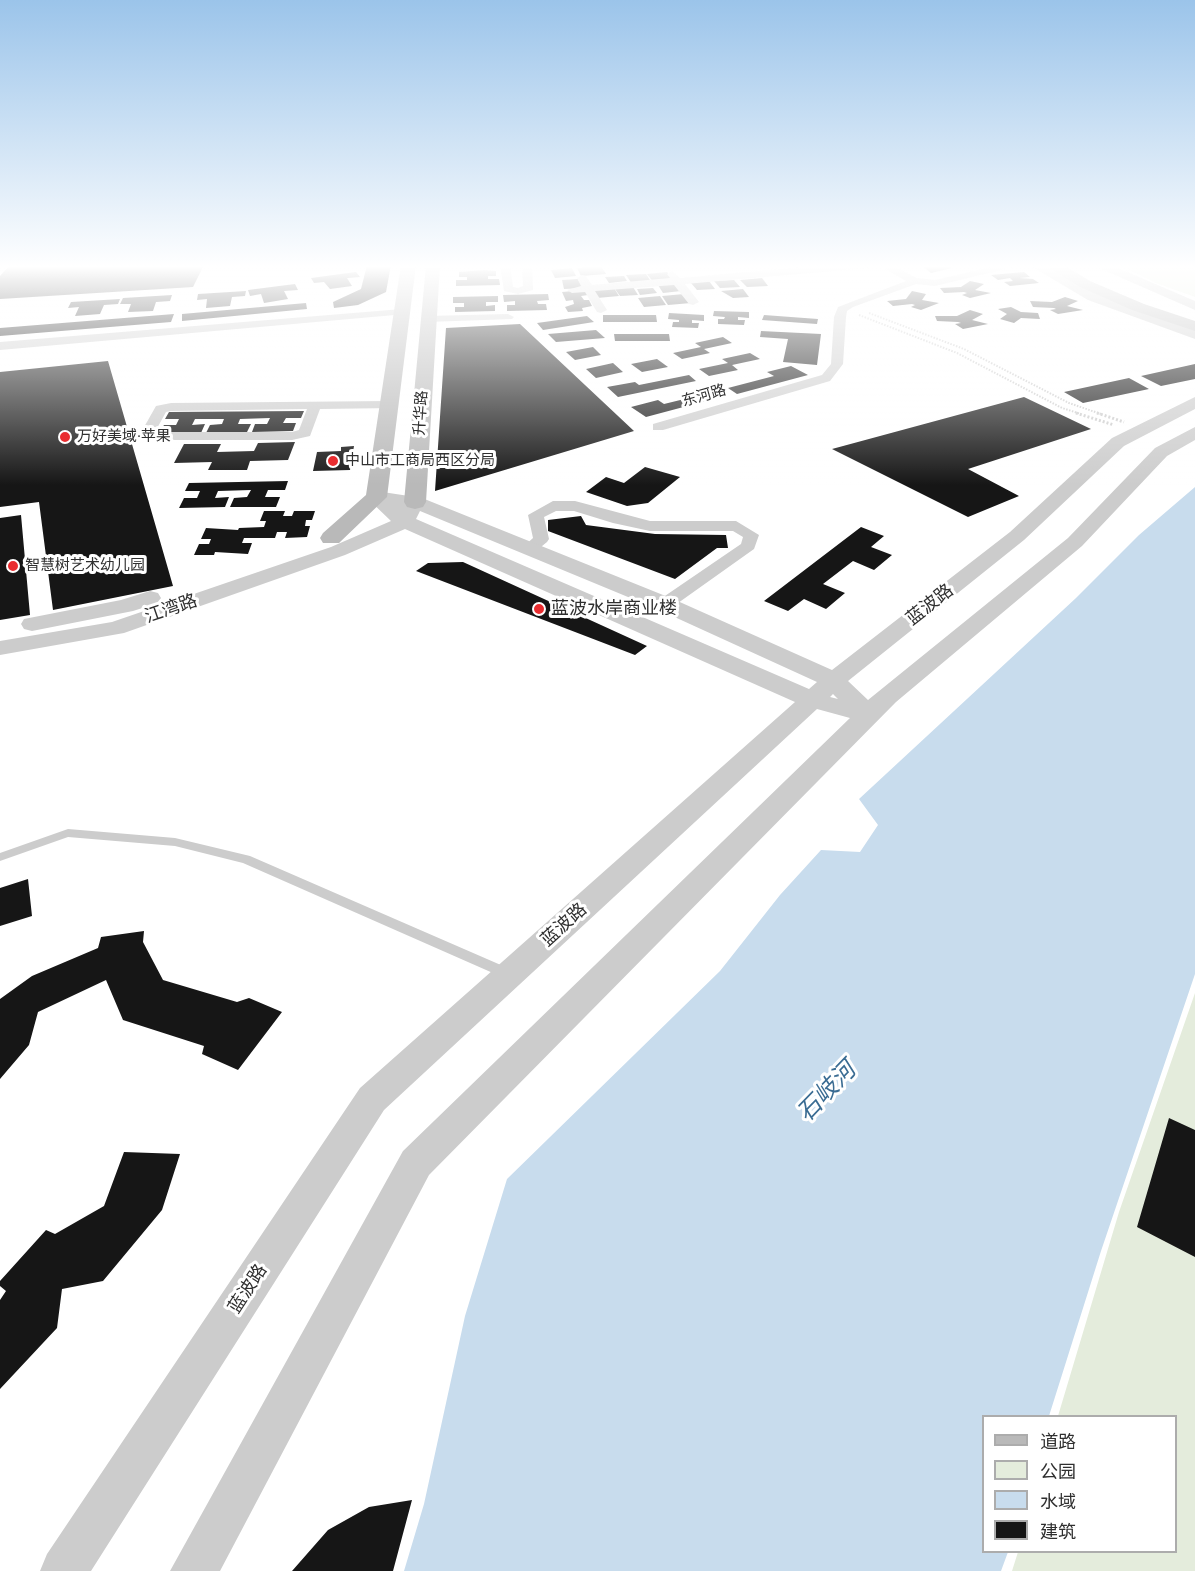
<!DOCTYPE html>
<meta charset="utf-8">
<style>
body{margin:0}
#map{position:relative;width:1195px;height:1571px;overflow:hidden;background:#fff;font-family:"PT Sans","Noto Sans SC",sans-serif}
canvas{display:block}
.legend{position:absolute;left:982px;top:1415px;width:195px;height:138px;box-sizing:border-box;background:#fff;border:2px solid #acacac;margin:0;padding:8px 10px;list-style:none;font-size:18px;color:#2f2f2f}
.legend li{display:flex;align-items:center;gap:12px;height:30px}
.legend b{width:30px;border:2px solid #acacac}
</style>
<div id="map">
<canvas width="1195" height="1571"></canvas>
<ul class="legend">
<li><b style="height:8px;background:#b9b9b9"></b>道路</li>
<li><b style="height:16px;background:#e4ecdc"></b>公园</li>
<li><b style="height:16px;background:#c8dced"></b>水域</li>
<li><b style="height:16px;background:#161616"></b>建筑</li>
</ul>
</div>
<script>
const context = document.querySelector('canvas').getContext('2d');
context.lineJoin = 'round';
function fill(path, color) { context.fillStyle = color; context.fill(path, 'evenodd'); }
const shape = rows => new Path2D(rows.map(r => 'M' + r).join(''));
function strokePath(path, color, width, dash) { context.strokeStyle = color; context.lineWidth = width; context.lineCap = dash ? 'butt' : 'round'; context.setLineDash(dash || []); context.stroke(path); }
function drawText(font, color, halo, rows, align = 'center') {
  context.font = font + ' "PT Sans","Noto Sans SC",sans-serif'; context.lineWidth = 6; context.setLineDash([]); context.textBaseline = 'middle'; context.strokeStyle = halo; context.fillStyle = color; for (const [text, x, y, turn = 0] of rows) {
    context.save(); context.translate(x, y); context.rotate((+turn || 0) * Math.PI / 180); context.textAlign = isNaN(turn) ? turn : align; if (halo) context.strokeText(text, 0, 0); context.fillText(text, 0, 0); context.restore();
  }
}
const green = shape([
 [1195,265,1195,297,1156,283,1119,265],
 [1195,993,1195,1571,1012,1571,1018,1552,1176,1552,1176,1416,1058,1416,1119,1212]
]);
const water = shape([
 [1195,487,1195,974,1101,1251,1049,1416,984,1416,984,1552,1008,1552,1001,1571,404,1571,424,1504,465,1316,507,1179,720,971,780,895,821,850,860,852,878,825,859,799,1076,598,1139,535]
]);
const building = shape([
 [10,265,204,265,193,287,0,299,0,276],
 [367,265,391,265,386,292,358,305,334,308,333,302,361,289],
 [921,265,946,265,952,268,931,273],
 [601,266,606,274,581,276,577,268],
 [572,268,576,276,555,278,551,270],
 [484,270,496,271,496,276,488,276,488,279,499,279,500,285,456,286,456,280,467,280,467,277,459,277,459,272],
 [356,272,360,277,347,278,352,286,330,289,324,282,314,283,311,278],
 [667,272,674,281,654,283,647,274],
 [1024,272,1030,277,1019,278,1033,279,1039,283,1010,286,1004,282,1013,281,1010,278,998,280,991,275],
 [646,274,652,283,632,284,626,275],
 [624,276,627,281,609,283,605,277],
 [762,278,768,286,747,287,740,280],
 [578,279,583,288,564,289,562,280],
 [734,280,740,287,720,288,714,281],
 [709,281,715,289,697,290,691,283],
 [970,281,984,284,975,290,991,293,970,298,962,295,967,293,964,292,944,293,940,288,961,287],
 [295,284,298,290,284,291,288,299,264,303,261,294,250,296,248,290],
 [675,284,681,291,663,293,658,285],
 [633,287,638,295,620,296,615,289],
 [614,288,619,296,597,298,592,289],
 [653,288,657,293,640,295,637,289],
 [743,289,749,297,733,298,721,291],
 [585,290,588,295,581,296,584,300,589,300,592,306,582,308,583,311,568,312,565,307,574,304,573,300,566,301,562,292],
 [246,291,245,296,232,297,230,306,206,308,207,299,197,300,198,294],
 [912,291,926,294,922,300,939,303,921,310,911,307,915,305,912,304,893,306,887,301,906,299],
 [548,294,549,300,537,301,538,304,546,304,547,310,507,311,507,305,515,305,515,301,504,302,503,295],
 [684,294,691,303,668,305,662,296],
 [172,295,170,301,156,302,153,311,128,312,131,304,120,304,123,298],
 [498,296,498,302,486,302,486,306,495,305,495,311,455,312,455,307,464,307,464,303,453,303,453,297],
 [660,296,666,305,644,307,638,298],
 [1065,297,1078,301,1067,306,1083,310,1058,314,1050,310,1056,309,1054,308,1033,307,1030,301,1052,302],
 [120,299,118,304,104,305,100,314,75,316,79,307,68,308,71,302],
 [306,303,307,309,182,321,182,314],
 [1011,307,1021,312,1038,313,1040,319,1021,318,1014,323,1000,319,1007,314,998,309],
 [970,310,983,314,972,320,988,324,963,329,955,324,961,323,958,322,937,321,935,316,957,316],
 [714,311,749,312,749,318,738,317,738,320,745,320,744,325,718,324,718,319,724,319,725,317,713,316],
 [669,313,704,315,704,321,692,320,692,323,699,323,698,328,672,327,673,322,679,322,679,320,668,319],
 [174,314,171,322,0,336,0,328],
 [603,315,656,315,657,322,603,322],
 [764,315,818,319,817,324,762,320],
 [587,316,594,322,543,330,537,323],
 [520,324,634,431,435,491,446,328],
 [596,330,605,338,556,342,548,334],
 [761,331,821,334,817,365,783,362,788,339,760,337],
 [614,334,669,334,670,341,615,341],
 [723,337,732,343,704,349,710,353,682,359,673,353,701,347,695,343],
 [593,347,601,355,575,360,566,352],
 [750,353,760,359,732,365,738,370,709,376,699,369,728,363,722,359],
 [657,359,668,367,642,372,631,364],
 [108,361,173,586,53,610,39,502,0,507,0,372],
 [613,363,623,372,596,378,586,369],
 [1195,364,1195,379,1161,386,1141,376],
 [791,366,808,375,737,394,728,388,774,376,767,372],
 [689,375,696,381,618,397,607,387,635,382,639,385],
 [1129,378,1149,389,1083,403,1064,392],
 [713,392,721,397,646,417,631,407,658,400,664,404],
 [1024,397,1091,429,968,469,1019,496,968,517,832,449],
 [304,411,301,418,286,418,283,423,296,423,293,431,252,432,255,424,267,424,270,418,240,419,238,424,251,424,247,432,206,433,210,425,222,424,224,419,195,419,192,425,205,424,201,433,159,433,164,425,176,425,179,419,165,419,169,412],
 [295,442,288,460,250,461,247,470,208,470,212,462,174,463,184,444,221,444,217,452,254,451,258,443],
 [354,446,350,470,313,471,317,452,341,451,341,447],
 [645,467,680,477,648,503,627,506,586,492,606,477,624,483],
 [288,481,285,490,268,490,265,497,280,497,276,507,230,507,234,498,247,497,251,490,218,491,215,498,229,497,225,507,179,508,184,498,197,498,200,491,185,491,189,483],
 [264,511,285,511,283,516,292,516,294,511,315,511,312,520,306,520,305,526,310,526,307,537,285,538,287,532,277,532,275,538,244,538,242,543,252,543,248,554,215,552,214,555,194,555,199,544,209,544,211,539,201,539,206,528,238,530,239,528,264,527,266,521,260,521],
 [21,515,30,615,0,620,0,518],
 [581,516,586,525,655,534,726,535,728,548,717,548,675,579,548,531,548,520],
 [861,527,884,536,871,547,892,555,874,570,853,561,823,584,845,593,826,609,804,599,788,611,764,601],
 [463,562,647,646,635,655,416,571,428,563],
 [28,879,32,916,0,926,0,888],
 [144,931,143,942,163,980,237,1002,249,998,282,1012,238,1070,202,1054,204,1046,123,1020,106,980,38,1012,29,1045,0,1079,0,999,32,976,98,948,101,937],
 [1169,1118,1195,1130,1195,1257,1137,1227],
 [124,1152,180,1154,162,1210,103,1281,62,1289,57,1328,0,1389,0,1300,6,1291,0,1286,0,1281,46,1230,55,1234,104,1206],
 [412,1500,393,1571,292,1571,328,1530,369,1507]
]);
const pathFar1 = shape([
 [869,313,964,349,1069,403,1101,414],
 [859,315,957,353,1062,408,1081,414]
]);
const path = shape([
 [1076,413,1114,425],
 [1097,413,1124,422]
]);
const service = shape([
 [68,829,175,838,250,856,510,969,512,973,510,977,506,978,502,977,243,863,175,846,68,837,0,861,0,853,68,829]
]);
const minor = shape([
 [500,265,510,265,513,287,518,288,523,286,522,265,532,265,533,290,518,294,504,291,500,265],
 [824,265,872,265,867,268,685,284,699,302,693,305,689,304,674,285,595,291,607,310,601,313,597,312,585,292,572,293,567,290,581,286,577,278,582,275,586,276,592,285,670,278,667,274,672,271,680,278,824,265],
 [878,265,892,265,917,278,935,280,1000,265,1022,265,935,286,916,284,853,307,847,311,846,317,843,364,830,381,663,430,653,430,653,424,822,375,831,364,834,317,838,307,906,281,878,265],
 [402,309,408,312,406,314,0,350,0,342,402,309],
 [508,314,514,317,512,319,427,322,421,319,427,316,508,314],
 [388,401,393,402,393,408,320,409,310,436,292,440,146,440,139,436,156,406,171,403,388,401],
 [307,409,299,430,292,432,155,432,166,412,171,411,307,409],
 [553,501,575,501,650,521,736,521,759,535,754,549,671,608,665,609,656,604,659,600,741,544,743,537,733,531,650,531,613,523,574,511,556,511,544,517,549,539,547,542,536,551,524,551,522,548,533,538,528,515,553,501]
]);
const tertiary = shape([
 [1029,265,1046,265,1098,294,1195,329,1195,339,1088,300,1029,265],
 [1092,265,1111,265,1195,301,1195,310,1092,265],
 [1195,397,1195,409,1124,446,1024,540,848,681,868,700,1068,538,1155,448,1195,427,1195,440,1167,456,1082,546,896,702,429,1175,220,1571,170,1571,403,1151,850,718,817,709,384,1110,91,1571,40,1571,47,1554,360,1088,795,702,405,529,345,555,124,633,0,655,0,641,112,622,331,547,391,521,366,497,376,491,422,498,673,599,832,670,1010,532,1112,438,1195,397],
 [420,511,657,609,817,682,809,689,416,519,420,511],
 [833,694,838,699,830,697,833,694],
 [150,591,158,593,161,598,158,603,133,611,32,631,24,629,21,624,24,619,121,600,150,591]
]);
const secondary = shape([
 [401,265,416,265,387,497,339,543,323,543,320,538,323,533,366,495,401,265],
 [426,265,440,265,426,502,423,507,415,509,407,507,404,502,426,265],
 [1045,265,1064,265,1090,281,1144,304,1195,321,1195,331,1132,310,1080,287,1045,265]
]);
const markers = [
 [65,437,6,"#e92d30"],
 [333,461,6,"#e92d30"],
 [13,566,6,"#e92d30"],
 [539,609,6,"#e92d30"]
];
const farStreetnames = [
 ["东河路",704,396,-16],
 ["升华路",421,413,-86]
];
const farPoinames = [
 ["万好美域·苹果",77,437],
 ["中山市工商局西区分局",345,461],
 ["智慧树艺术幼儿园",25,566]
];
const streetNames = [
 ["蓝波路",930,605,-38],
 ["江湾路",171,609,-19],
 ["蓝波路",564,925,-42],
 ["蓝波路",248,1289,-57]
];
const poiNames = [
 ["蓝波水岸商业楼",551,609]
];
const nearWaternames = [
 ["石岐河",827,1092,-46]
];
fill(green, '#e4ecdc');
fill(water, '#c8dced');
fill(building, '#161616');
strokePath(pathFar1, '#ccc', 2, [1.5, 1.5]);
strokePath(path, '#ccc', 3, [2, 2]);
fill(service, '#ccc');
fill(minor, '#ccc');
fill(tertiary, '#ccc');
fill(secondary, '#b9b9b9');
const sky = context.createLinearGradient(0, 0, 0, 485);
sky.addColorStop(0, '#9bc4ea');
sky.addColorStop(0.55, '#fff');
sky.addColorStop(1, '#ffffff00');
context.fillStyle = sky;
context.fillRect(0, 0, 1195, 485);
for (const [x, y, r, color] of markers) { const dot = new Path2D(); dot.arc(x, y, r, 0, 2 * Math.PI); context.fillStyle = color; context.fill(dot); strokePath(dot, '#fff', 2); }
drawText('15px', '#2f2f2f', '#fff', farStreetnames);
drawText('15px', '#2f2f2f', '#fff', farPoinames, 'left');
drawText('18px', '#2f2f2f', '#fff', streetNames);
drawText('18px', '#2f2f2f', '#fff', poiNames, 'left');
drawText('italic 24px', '#3a6c93', '#fff', nearWaternames);
</script>
